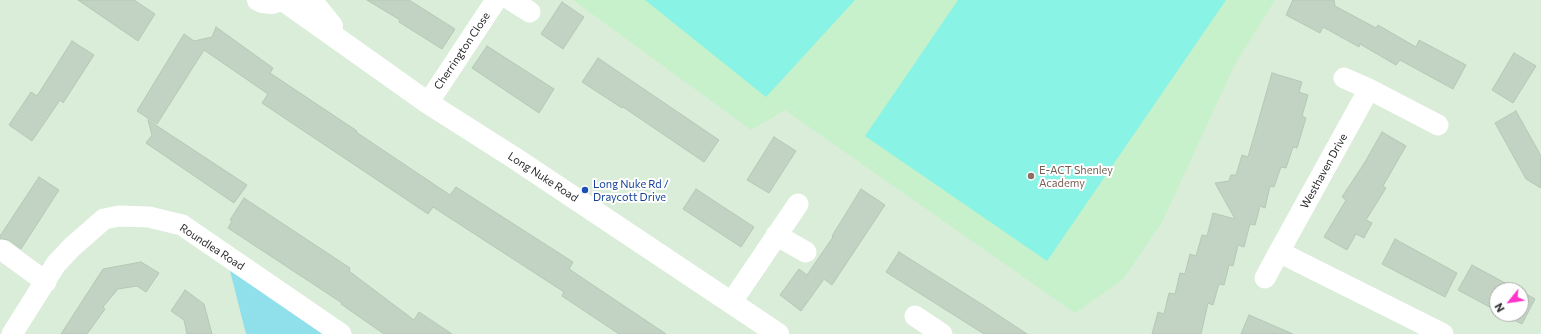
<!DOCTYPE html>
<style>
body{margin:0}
#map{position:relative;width:1541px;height:334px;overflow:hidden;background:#d9edd9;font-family:Commissioner,sans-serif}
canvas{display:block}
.north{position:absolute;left:1489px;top:282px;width:40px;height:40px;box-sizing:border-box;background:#fff;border:1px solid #a9a9a9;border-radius:50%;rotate:240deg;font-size:11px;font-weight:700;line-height:16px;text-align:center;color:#292929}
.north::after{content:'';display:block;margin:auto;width:14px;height:18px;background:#ff34c9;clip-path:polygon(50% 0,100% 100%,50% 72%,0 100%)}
</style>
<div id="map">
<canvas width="1541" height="334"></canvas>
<div class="north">N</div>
</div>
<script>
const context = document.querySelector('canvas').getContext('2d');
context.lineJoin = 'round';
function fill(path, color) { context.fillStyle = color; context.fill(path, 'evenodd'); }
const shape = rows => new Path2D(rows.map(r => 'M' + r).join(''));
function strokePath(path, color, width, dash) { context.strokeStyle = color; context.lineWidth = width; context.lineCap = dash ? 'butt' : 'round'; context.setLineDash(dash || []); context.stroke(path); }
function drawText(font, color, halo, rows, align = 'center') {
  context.font = font + ' Commissioner,sans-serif'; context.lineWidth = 4; context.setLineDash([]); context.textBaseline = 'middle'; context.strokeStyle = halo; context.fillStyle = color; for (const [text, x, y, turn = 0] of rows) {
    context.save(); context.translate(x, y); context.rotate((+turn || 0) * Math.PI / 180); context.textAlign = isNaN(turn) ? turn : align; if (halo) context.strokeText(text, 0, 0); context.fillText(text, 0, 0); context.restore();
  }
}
const education = shape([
 [573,0,1275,0,1235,64,1162,222,1123,279,1075,313,785,110,751,130]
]);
const green = shape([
 [226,255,341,334,246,334]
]);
const pitch = shape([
 [645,0,855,0,766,97],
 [958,0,1226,0,1047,261,865,136]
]);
const building = shape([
 [78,0,134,0,155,14,138,41,78,0],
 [367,0,409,0,455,29,442,49,399,22,400,20,367,0],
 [1293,0,1334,0,1335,6,1376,28,1378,25,1416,47,1419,40,1466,65,1453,89,1400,60,1396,65,1360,44,1359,47,1323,27,1320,33,1286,15,1293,0],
 [562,2,584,17,563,49,541,34,562,2],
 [216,27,273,68,270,73,357,131,356,132,450,195,456,187,573,262,569,269,666,334,619,334,562,296,564,292,433,207,428,214,262,103,268,94,204,50,157,124,137,111,184,34,194,41,212,37,216,27],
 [72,41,94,55,63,103,60,100,32,141,9,125,31,92,37,96,72,41],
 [487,46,554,89,539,113,472,68,487,46],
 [1514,53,1536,66,1513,103,1492,90,1514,53],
 [598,58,719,140,704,162,623,107,622,108,582,82,598,58],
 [1272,73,1302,82,1299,92,1308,95,1302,116,1306,118,1297,148,1293,147,1286,168,1281,167,1274,187,1270,186,1265,208,1260,206,1255,225,1250,224,1244,247,1238,245,1233,266,1229,265,1224,285,1219,284,1213,305,1208,303,1201,334,1152,334,1158,312,1164,314,1169,293,1175,294,1180,273,1185,274,1190,254,1196,256,1202,235,1207,236,1213,213,1235,219,1215,183,1229,181,1231,175,1236,175,1242,155,1248,157,1272,73],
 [1516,111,1541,156,1541,188,1526,179,1495,123,1516,111],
 [148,120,247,185,234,203,146,143,152,135,148,120],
 [1382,132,1406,146,1383,186,1386,188,1366,220,1372,223,1364,238,1356,234,1347,250,1324,237,1346,200,1342,197,1365,162,1382,132],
 [774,137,796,151,769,193,747,180,774,137],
 [39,177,59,190,21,249,9,240,0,239,0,236,39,177],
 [696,189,754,227,741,247,683,209,696,189],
 [861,189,885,205,832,285,824,279,801,311,780,295,799,269,807,275,833,237,832,236,861,189],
 [244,198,350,268,349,271,414,320,419,312,452,334,384,334,341,304,342,303,228,228,232,221,230,220,244,198],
 [1395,239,1457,273,1445,297,1382,264,1395,239],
 [899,252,983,305,1027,334,984,334,916,291,886,272,899,252],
 [141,262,159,273,146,292,137,286,118,289,103,307,105,309,87,334,61,334,103,269,141,262],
 [1472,265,1518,290,1497,290,1497,311,1458,290,1472,265],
 [185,290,204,304,212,334,187,334,184,320,171,311,185,290],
 [1521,291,1535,299,1522,324,1502,314,1521,314,1521,291],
 [1249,315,1293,334,1241,334,1249,315]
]);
const street = shape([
 [511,0,530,12],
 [1344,78,1369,89,1438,125],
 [1369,89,1279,252,1443,334],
 [428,103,496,0],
 [776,235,806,252],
 [2,250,46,282],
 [1265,278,1279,252],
 [731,303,798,204],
 [915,316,942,334],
 [12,334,56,264,72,247,104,219,119,216,149,217,182,225,341,334]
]);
const secondary = shape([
 [258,0,262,2,272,3,282,0],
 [283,0,428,103,516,159,778,334],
 [311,0,332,26]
]);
const markers = [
 [1031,176,4,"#8d6e63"],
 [585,190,4,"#1a4fb4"]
];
const streetNames = [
 ["Cherrington Close",462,51,-56],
 ["Westhaven Drive",1324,171,-61],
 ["Long Nuke Road",543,177,33],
 ["Roundlea Road",212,247,33]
];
const educationNames = [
 ["E-ACT Shenley",1039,170],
 ["Academy",1039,183]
];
const transitNames = [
 ["Long Nuke Rd /",593,184],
 ["Draycott Drive",593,197]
];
fill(education, '#c6f1cb');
fill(green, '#8fe0ea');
fill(pitch, '#89f3e6');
fill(building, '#c2d2c3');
strokePath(building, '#b3c9b5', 1);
strokePath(street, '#fff', 21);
strokePath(secondary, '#fff', 22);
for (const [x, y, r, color] of markers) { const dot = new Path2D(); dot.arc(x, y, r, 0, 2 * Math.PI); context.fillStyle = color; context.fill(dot); strokePath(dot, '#fff', 1.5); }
drawText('11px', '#292929', '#fff', streetNames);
drawText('11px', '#785e54', '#fff', educationNames, 'left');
drawText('11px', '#164399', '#fff', transitNames, 'left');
</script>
